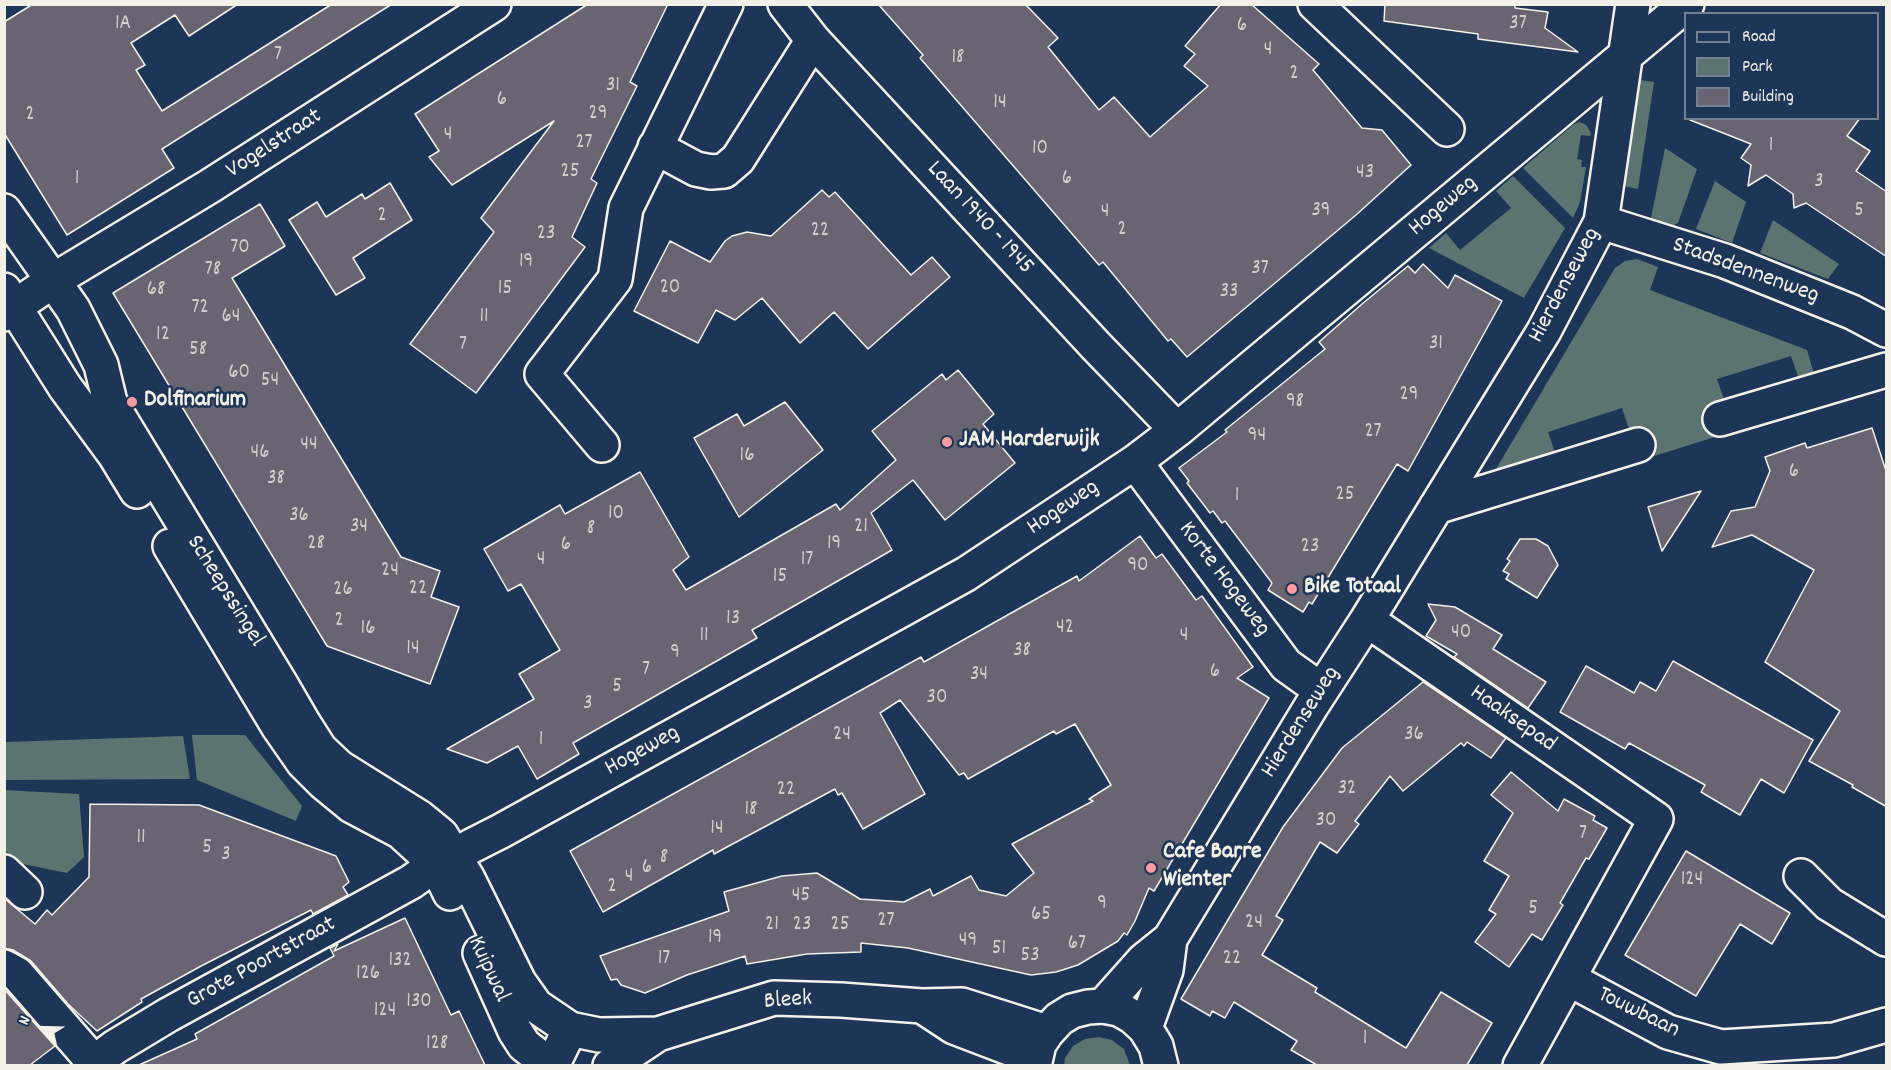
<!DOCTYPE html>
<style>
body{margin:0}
#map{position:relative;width:1891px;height:1070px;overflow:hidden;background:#1d3557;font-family:Dekko,sans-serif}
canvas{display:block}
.frame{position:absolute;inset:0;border:6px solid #f4f1e8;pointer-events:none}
.legend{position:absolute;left:1684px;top:12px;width:195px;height:108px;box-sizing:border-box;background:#1d3557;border:2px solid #738091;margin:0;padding:8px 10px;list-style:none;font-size:18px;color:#f4f1e8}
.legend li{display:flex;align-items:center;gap:12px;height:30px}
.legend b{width:30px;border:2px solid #738091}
.north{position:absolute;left:12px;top:998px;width:60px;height:60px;-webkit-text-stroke:4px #1d3557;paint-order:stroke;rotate:293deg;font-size:16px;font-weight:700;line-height:24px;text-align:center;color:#f4f1e8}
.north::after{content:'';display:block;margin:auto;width:21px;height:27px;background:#f4f1e8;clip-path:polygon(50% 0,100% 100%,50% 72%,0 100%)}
</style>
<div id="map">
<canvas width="1891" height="1070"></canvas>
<div class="frame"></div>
<ul class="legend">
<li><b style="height:8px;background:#1d3557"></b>Road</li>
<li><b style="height:16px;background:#5b7470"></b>Park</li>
<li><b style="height:16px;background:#686472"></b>Building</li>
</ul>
<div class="north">N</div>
</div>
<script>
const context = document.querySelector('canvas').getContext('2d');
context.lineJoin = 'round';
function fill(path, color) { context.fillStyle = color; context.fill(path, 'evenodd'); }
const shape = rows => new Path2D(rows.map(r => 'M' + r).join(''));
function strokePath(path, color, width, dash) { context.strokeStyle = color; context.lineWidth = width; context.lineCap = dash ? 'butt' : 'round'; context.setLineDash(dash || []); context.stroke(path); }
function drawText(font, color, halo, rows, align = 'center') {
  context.font = font + ' Dekko,sans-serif'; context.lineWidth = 5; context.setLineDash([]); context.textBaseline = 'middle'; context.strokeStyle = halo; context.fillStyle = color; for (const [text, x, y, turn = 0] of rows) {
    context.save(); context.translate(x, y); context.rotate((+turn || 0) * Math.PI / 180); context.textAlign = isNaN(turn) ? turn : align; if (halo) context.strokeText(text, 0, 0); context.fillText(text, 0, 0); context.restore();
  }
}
const green = shape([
 [1634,79,1654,82,1638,189,1618,185],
 [1580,122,1586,125,1591,133,1590,136,1581,135,1577,159,1582,160,1581,167,1586,167,1580,202,1573,218,1523,168,1574,124],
 [1665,148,1697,169,1678,223,1667,229,1650,223],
 [1513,176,1565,228,1524,298,1429,248,1446,233,1460,250,1511,208,1496,191],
 [1715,181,1746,202,1732,243,1696,229],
 [1773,220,1839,264,1828,279,1760,253],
 [1637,259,1658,267,1650,290,1807,350,1814,374,1799,379,1791,356,1717,379,1725,402,1709,407,1718,436,1648,458,1639,429,1630,432,1622,408,1548,432,1556,455,1493,474,1615,268,1625,261],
 [192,735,245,735,302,806,296,821,197,780],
 [183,736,190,779,5,780,5,742],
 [4,790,79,794,84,857,67,873,18,863,5,850],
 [1099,1037,1112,1040,1124,1049,1130,1065,1064,1065,1065,1058,1073,1046,1085,1039]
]);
const building = shape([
 [33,4,238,4,189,36,175,15,131,43,145,65,136,70,162,111,332,4,392,4,162,149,174,168,67,235,4,133,4,22,33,4],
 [588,4,668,4,630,82,637,86,591,179,597,183,572,237,585,247,476,393,410,344,494,232,481,218,554,121,452,185,429,157,439,151,415,114,588,4],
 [878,4,1025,4,1058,38,1048,47,1099,110,1114,97,1150,137,1208,86,1184,66,1195,54,1185,46,1221,4,1251,4,1319,64,1313,70,1362,128,1382,130,1411,165,1356,215,1187,357,1171,339,1168,341,1103,262,1099,265,920,58,923,55,878,4],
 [1385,4,1515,4,1515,8,1548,12,1545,28,1578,52,1478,39,1478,34,1384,21,1385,4],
 [1690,118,1860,118,1847,136,1870,151,1856,171,1887,192,1887,257,1806,203,1794,208,1793,194,1766,175,1748,186,1751,165,1741,158,1751,144,1690,120,1690,118],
 [390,183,412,220,353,258,365,278,336,295,289,220,317,202,326,217,362,194,365,199,390,183],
 [822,190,829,197,835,192,911,275,932,257,950,277,868,349,834,312,800,343,762,298,735,320,716,310,698,343,634,311,670,241,710,262,725,241,732,236,747,232,771,236,822,190],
 [260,204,285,246,232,278,401,557,440,571,431,597,459,607,430,684,327,646,113,293,260,204],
 [1423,264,1448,288,1455,275,1502,301,1408,471,1397,464,1312,604,1309,602,1303,612,1268,590,1272,583,1225,521,1222,523,1213,511,1210,513,1187,483,1189,481,1179,468,1227,432,1225,430,1325,349,1319,342,1362,304,1408,266,1415,273,1423,264],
 [958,370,994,414,983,424,1015,463,945,520,913,480,871,513,892,550,752,630,757,638,573,743,579,754,537,779,518,746,487,763,447,749,534,699,519,674,560,650,521,584,508,591,484,549,560,505,565,514,640,472,689,557,673,570,686,590,836,504,840,510,896,460,872,431,942,374,946,380,958,370],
 [785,402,823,450,739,517,694,438,737,414,744,426,785,402],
 [1872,428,1887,474,1887,807,1852,787,1853,785,1809,761,1840,711,1765,662,1814,570,1752,535,1712,547,1731,511,1755,507,1770,471,1765,457,1805,443,1807,448,1872,428],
 [1701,491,1662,551,1648,507,1701,491],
 [1140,536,1156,558,1162,554,1196,600,1202,596,1253,667,1237,678,1269,698,1154,891,1149,888,1135,921,1127,935,1124,933,1118,941,1078,965,1056,972,1031,975,908,948,861,943,861,952,807,954,747,964,745,956,687,975,645,993,621,985,617,979,611,980,600,956,729,911,724,892,782,876,817,873,860,899,904,902,930,889,933,896,971,876,979,890,1006,896,1034,873,1012,844,1093,801,1089,799,1111,785,1075,724,1056,734,1054,731,968,779,964,773,959,775,900,700,880,713,925,794,863,829,842,793,838,795,835,789,714,854,713,850,603,912,570,851,921,657,924,662,1077,576,1079,581,1140,536],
 [1520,539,1536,539,1548,546,1558,565,1537,598,1506,579,1509,574,1503,571,1510,561,1507,559,1520,539],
 [1428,604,1455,607,1502,635,1493,649,1546,682,1528,708,1454,657,1457,654,1426,636,1436,620,1428,604],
 [1673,661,1813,740,1784,793,1761,779,1740,815,1701,792,1705,785,1629,743,1625,749,1560,712,1586,666,1634,693,1640,682,1656,691,1673,661],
 [1423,682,1506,738,1491,758,1467,742,1464,746,1461,743,1403,791,1390,776,1355,821,1359,824,1337,853,1320,842,1276,916,1283,920,1262,955,1317,988,1315,992,1406,1048,1441,992,1492,1023,1467,1065,1317,1065,1291,1050,1297,1041,1234,1002,1225,1018,1212,1011,1210,1016,1181,999,1283,827,1342,748,1423,682],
 [1511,772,1558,811,1564,799,1595,816,1593,820,1607,828,1589,859,1586,858,1560,903,1563,905,1542,940,1532,934,1509,967,1475,942,1496,914,1489,910,1509,876,1484,861,1513,813,1491,795,1511,772],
 [90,804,199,805,336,856,349,882,343,887,348,895,313,914,311,910,203,965,141,999,142,1002,97,1031,68,1004,31,961,13,950,4,948,4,898,35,924,47,910,52,915,89,877,90,804],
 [1686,851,1790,913,1772,944,1740,924,1696,996,1625,955,1686,851],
 [405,918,451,1015,459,1011,485,1065,139,1065,197,1039,195,1034,334,956,330,948,338,944,334,951,405,918],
 [4,989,55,1046,30,1065,4,1065,4,989]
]);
const minor = shape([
 [785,4,813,40,1096,346,1177,430],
 [1315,4,1447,129],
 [655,147,696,169,711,172,724,171,738,159,813,40],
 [1601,222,1725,261,1852,312,1886,330],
 [4,314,54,280,210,186,494,4],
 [1720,419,1886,370],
 [602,445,542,374,615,279,626,208,726,4],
 [1135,462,1286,665,1321,690],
 [1436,507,1638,445],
 [1367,620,1656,819,1520,1066],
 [4,872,25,892],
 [1801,876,1829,904,1886,939],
 [4,967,17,974,97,1066],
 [1569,979,1668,1032,1721,1047,1834,1040,1886,1025],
 [1103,1006,1144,960,1170,939,1312,705,1367,620,1544,331,1601,222,1633,4],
 [1145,1028,1166,970,1170,939],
 [90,1066,115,1047,168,1015,411,882,436,864,501,831,966,574,1135,462,1177,430,1687,4],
 [552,1066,570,1029]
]);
const tertiary = shape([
 [4,211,73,309,101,365,110,402,282,686,304,724,320,749,339,767,419,817,441,835,468,879,519,982,536,1006,570,1029,599,1035,658,1034,774,998,841,1000,922,1006,962,1005,1047,1032],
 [4,290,65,387,115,455,137,491],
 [170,546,278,726,303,762,324,783,352,806,401,832,436,864,450,893],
 [480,953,515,1031,524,1045,551,1066],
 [922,1006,954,1027,1035,1058],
 [610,1066,658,1034],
 [1034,1066,1039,1044,1047,1032,1059,1019,1072,1011,1088,1007,1103,1006,1119,1009,1133,1017,1145,1028,1156,1046,1161,1066]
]);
const markers = [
 [132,402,6,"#ff9aa2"],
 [947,442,6,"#ff9aa2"],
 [1292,589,6,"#ff9aa2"],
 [1151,868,6,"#ff9aa2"]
];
const numberNames = [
 ["1A",123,25],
 ["37",1518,25],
 ["6",1242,27],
 ["4",1268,51],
 ["7",278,56],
 ["18",958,59],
 ["2",1294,75],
 ["31",613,87],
 ["6",502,101],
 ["14",1000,104],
 ["29",598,115],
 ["2",30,116],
 ["4",448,136],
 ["27",584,144],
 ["1",1771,147],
 ["10",1040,150],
 ["25",570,173],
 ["43",1365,174],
 ["1",77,180],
 ["6",1067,180],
 ["3",1819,183],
 ["39",1321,212],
 ["5",1859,212],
 ["4",1105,213],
 ["2",382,217],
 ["2",1122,231],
 ["22",820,232],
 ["23",546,235],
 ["70",240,249],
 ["19",526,263],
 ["37",1260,270],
 ["78",213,271],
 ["20",670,289],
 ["15",505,290],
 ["68",156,291],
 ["33",1229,293],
 ["72",200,309],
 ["64",231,318],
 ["11",484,318],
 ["12",163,336],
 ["31",1436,345],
 ["7",463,346],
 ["58",198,351],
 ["60",239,374],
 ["54",270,382],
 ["29",1409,396],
 ["98",1295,403],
 ["27",1373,433],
 ["94",1257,437],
 ["44",309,446],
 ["46",260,454],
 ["16",747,457],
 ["6",1794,473],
 ["38",276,480],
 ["25",1345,496],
 ["1",1237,497],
 ["10",616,515],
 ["36",299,517],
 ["34",359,528],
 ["21",861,528],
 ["8",591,530],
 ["28",316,545],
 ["19",834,545],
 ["6",566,546],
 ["23",1310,548],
 ["4",541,561],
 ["17",807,561],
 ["90",1138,567],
 ["24",390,572],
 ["15",780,578],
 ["22",418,590],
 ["26",343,591],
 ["13",733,620],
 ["2",339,622],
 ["42",1065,629],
 ["16",368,630],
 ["40",1461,634],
 ["11",704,637],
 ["4",1184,637],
 ["14",413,650],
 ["38",1022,652],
 ["9",675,654],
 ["7",646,671],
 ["6",1215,673],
 ["34",979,676],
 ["5",617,688],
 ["30",937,699],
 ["3",588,705],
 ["24",842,736],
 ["36",1414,736],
 ["1",541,741],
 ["32",1347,790],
 ["22",786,791],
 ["18",751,811],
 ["30",1326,822],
 ["14",717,830],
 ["7",1583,835],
 ["11",141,839],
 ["5",207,849],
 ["3",226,856],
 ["8",664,859],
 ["6",647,869],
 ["4",629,878],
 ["124",1692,881],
 ["2",612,888],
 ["45",801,897],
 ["9",1102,905],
 ["5",1533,910],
 ["65",1041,916],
 ["27",886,922],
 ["24",1254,924],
 ["21",772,926],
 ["23",802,926],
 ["25",840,926],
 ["19",715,939],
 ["49",968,942],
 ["67",1077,945],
 ["51",999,950],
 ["53",1030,957],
 ["17",664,960],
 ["22",1232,960],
 ["132",400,962],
 ["126",368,975],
 ["130",419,1003],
 ["124",385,1012],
 ["1",1365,1040],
 ["128",437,1045]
];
const streetNames = [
 ["Vogelstraat",275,145,-33],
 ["Hogeweg",1444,207,-40],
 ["Laan 1940 - 1945",979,219,47],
 ["Stadsdennenweg",1745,272,20],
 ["Hierdenseweg",1566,286,-62],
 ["Hogeweg",1064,509,-34],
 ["Korte Hogeweg",1223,580,53],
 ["Scheepssingel",224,592,58],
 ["Haaksepad",1512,720,35],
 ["Hierdenseweg",1302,723,-58],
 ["Hogeweg",643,752,-29],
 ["Grote Poortstraat",262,964,-29],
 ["Kuipwal",487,970,65],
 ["Bleek",788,1002,-4],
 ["Touwbaan",1638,1014,26]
];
const poiNames = [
 ["Dolfinarium",144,402],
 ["JAM Harderwijk",959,442],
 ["Bike Totaal",1304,589],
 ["Cafe Barre",1163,854],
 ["Wienter",1163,882]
];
fill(green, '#5b7470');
fill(building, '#686472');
strokePath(building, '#f4f1e8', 1.5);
strokePath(minor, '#f4f1e8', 38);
strokePath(tertiary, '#f4f1e8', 38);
strokePath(minor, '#1d3557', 33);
strokePath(tertiary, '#1d3557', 33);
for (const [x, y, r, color] of markers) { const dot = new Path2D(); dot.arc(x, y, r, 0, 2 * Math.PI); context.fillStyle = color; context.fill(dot); strokePath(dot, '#1d3557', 2); }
drawText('21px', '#d1ceca', null, numberNames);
drawText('24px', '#f4f1e8', '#1d3557', streetNames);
drawText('bold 24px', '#f4f1e8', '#1d3557', poiNames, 'left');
</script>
